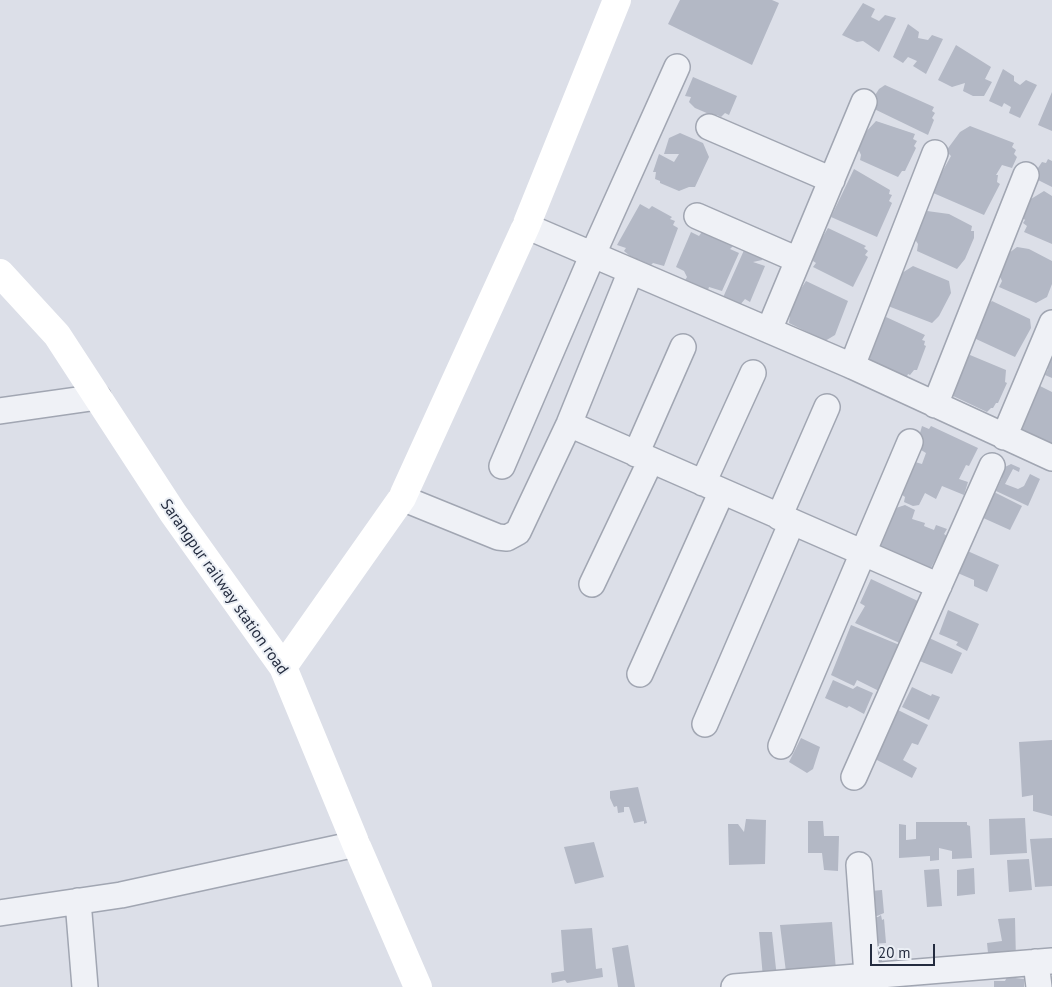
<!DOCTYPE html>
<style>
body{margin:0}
#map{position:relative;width:1052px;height:987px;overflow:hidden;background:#dcdfe8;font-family:"PT Sans",sans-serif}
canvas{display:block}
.scale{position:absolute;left:870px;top:944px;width:65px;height:22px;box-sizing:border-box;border:2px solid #242c3f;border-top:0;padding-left:6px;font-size:15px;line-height:18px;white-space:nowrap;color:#242c3f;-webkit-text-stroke:4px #ebeff5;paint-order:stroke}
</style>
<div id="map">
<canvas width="1052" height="987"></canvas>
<div class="scale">20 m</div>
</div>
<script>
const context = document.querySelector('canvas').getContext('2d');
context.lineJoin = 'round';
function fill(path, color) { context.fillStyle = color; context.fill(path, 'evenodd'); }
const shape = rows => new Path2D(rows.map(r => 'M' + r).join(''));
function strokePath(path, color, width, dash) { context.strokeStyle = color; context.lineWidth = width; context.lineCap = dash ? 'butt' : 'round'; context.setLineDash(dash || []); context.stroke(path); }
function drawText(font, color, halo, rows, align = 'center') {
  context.font = font + ' "PT Sans",sans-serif'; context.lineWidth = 4; context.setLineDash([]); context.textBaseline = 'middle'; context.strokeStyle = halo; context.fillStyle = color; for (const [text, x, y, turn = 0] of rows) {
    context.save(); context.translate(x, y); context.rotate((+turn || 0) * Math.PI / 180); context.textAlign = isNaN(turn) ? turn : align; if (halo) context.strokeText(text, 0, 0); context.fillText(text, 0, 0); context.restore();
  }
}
const building = shape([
 [680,0,772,0,779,3,752,65,668,24],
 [863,3,875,9,871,17,879,21,885,15,896,18,879,52,863,41,857,42,842,35],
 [908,24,919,32,918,38,928,40,932,35,943,39,926,74,913,66,917,61,908,57,903,63,893,57],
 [956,45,991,67,985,79,992,82,984,96,973,96,963,91,965,83,952,87,938,80],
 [1003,69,1014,76,1014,81,1020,85,1026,80,1037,85,1020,118,1009,113,1011,107,1004,103,1002,107,989,101],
 [693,77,737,96,729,115,725,113,721,117,717,115,716,117,695,108,689,102,691,97,685,96],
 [885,85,934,107,932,111,935,113,932,118,934,120,928,135,868,106,879,89],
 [1052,92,1052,131,1038,125],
 [876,121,915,134,913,139,917,141,914,146,916,148,905,171,902,171,898,177,860,160,861,155,857,146,862,136],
 [970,126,1014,143,1012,147,1016,150,1014,154,1017,157,1012,168,1002,165,996,175,998,175,997,182,1000,184,984,215,931,192,951,156,946,151,960,132],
 [680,133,703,143,709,157,695,187,689,187,679,191,660,183,660,181,655,179,656,172,653,172,659,154,674,162,679,154,664,154,669,138],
 [1048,159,1052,161,1052,187,1032,177,1042,162,1046,163],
 [854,169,890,190,889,194,892,195,889,201,892,203,877,237,831,217],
 [1044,191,1052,196,1052,244,1024,232,1027,226,1023,223,1025,220,1023,218,1026,208,1031,199],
 [640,204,649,209,652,206,672,217,670,219,675,221,673,225,678,228,664,266,653,263,651,265,630,256,624,251,626,248,617,245],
 [927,211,949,214,972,226,971,231,974,231,974,238,965,259,957,269,917,251,918,244,914,238],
 [828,228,866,246,864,248,868,251,865,255,868,257,853,287,813,267,816,263,813,261,814,256,813,253],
 [704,229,727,241,727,243,733,246,730,249,739,253,722,291,709,287,707,293,684,282,687,277,684,271,676,267,691,232,699,236],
 [1017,247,1029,249,1052,261,1052,284,1047,297,1036,303,999,287,1002,281,998,272,1005,256],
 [745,248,762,257,762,260,753,262,765,266,750,302,745,299,740,305,721,302],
 [913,266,949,281,951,293,939,316,932,323,888,306,902,273],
 [806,281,848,301,835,335,825,341,789,323,790,314,787,311],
 [992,301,1030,319,1031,328,1015,357,976,339,977,323,982,310],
 [886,317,925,335,922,340,925,341,924,345,926,346,917,370,914,370,910,375,908,374,906,379,868,362,882,324],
 [1052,343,1052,378,1045,375,1048,369,1046,366],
 [970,355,1006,370,1005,382,1007,383,998,403,996,403,993,408,991,408,987,412,951,395,966,359],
 [1040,386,1052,392,1052,445,1019,430,1024,423,1018,419,1030,392],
 [922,426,929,429,931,426,978,448,969,466,966,465,959,479,968,482,964,495,942,486,936,499,925,493,919,505,913,506,904,502,905,497,901,494,915,462,922,464,926,453,916,447],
 [994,455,1005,460,1001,469,1011,464,1020,468,1019,472,1013,469,1005,484,1018,489,1024,486,1030,474,1040,479,1028,506,996,491,1002,478,991,474],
 [992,491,1022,506,1010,530,981,517],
 [905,505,915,510,912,519,925,523,924,526,934,530,936,525,947,529,944,534,947,536,929,572,874,548,896,508],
 [963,549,999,565,987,592,974,586,974,580,953,571],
 [871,579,920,602,904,645,855,623,865,606,860,603],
 [948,610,979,624,967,651,956,645,958,642,939,634],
 [851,625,902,646,881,692,857,680,854,686,831,675],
 [927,637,962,653,952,674,917,660],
 [833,680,853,689,857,686,873,693,864,714,849,706,847,708,825,698],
 [912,687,931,696,932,694,940,697,929,720,902,707],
 [898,710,928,725,918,745,912,743,903,760,917,768,912,778,875,759],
 [801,738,820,747,813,769,807,773,789,762],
 [1052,740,1052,816,1033,811,1033,795,1022,797,1019,742],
 [638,787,647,823,644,824,644,821,634,823,629,807,624,807,624,812,618,813,617,806,614,807,610,798,610,791],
 [1025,818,1027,853,990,855,989,819],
 [746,819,766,820,765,864,729,865,728,824,738,824,744,832],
 [808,821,823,821,824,836,839,836,838,871,824,870,822,853,808,853],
 [916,822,967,822,967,825,970,826,972,858,952,859,952,851,939,848,939,860,930,861,930,856,899,858,899,824,906,825,906,840,916,839],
 [1052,838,1052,886,1035,887,1030,839],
 [594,842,604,877,575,884,564,847],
 [1029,859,1032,890,1009,892,1007,860],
 [974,868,975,894,957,896,957,870],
 [939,869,942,906,927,907,924,870],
 [882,890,884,913,877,916,864,916,871,891],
 [881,915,882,920,884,919,886,943,872,944,868,918,878,917],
 [1015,918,1016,961,989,963,987,943,1002,941,998,919],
 [832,922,836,970,786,972,780,925],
 [592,928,596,969,602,968,603,977,567,983,565,980,552,983,551,973,564,971,561,930],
 [759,932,772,932,777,978,763,978],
 [628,945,635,987,618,987,612,948],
 [870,946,881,946,882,961,870,963],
 [1007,977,1024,979,1024,987,994,987,994,981,1005,981]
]);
const street = shape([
 [709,127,832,180],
 [697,216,798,260],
 [526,226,852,366,1052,458],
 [769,330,864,102],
 [852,366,935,153],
 [935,405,1026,175],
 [0,411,98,397],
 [569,424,939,586],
 [1004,437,1052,323],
 [636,454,683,347],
 [502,466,593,254,677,67],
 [703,483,753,373],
 [402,498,498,537,507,538,518,532,569,424,631,271],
 [779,517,827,407],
 [592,584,651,460],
 [640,674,722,491],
 [705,724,792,522],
 [781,746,910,442],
 [854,777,992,466],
 [859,865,867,975],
 [78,901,85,987],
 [0,913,121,895,356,844],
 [1036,962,1039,987],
 [734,987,1052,961]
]);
const secondary = shape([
 [0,273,57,335,173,513,283,667,356,844,418,987],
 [283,667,402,498,526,226,617,0]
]);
const streetNames = [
 ["Sarangpur railway station road",224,587,55]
];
fill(building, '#b3b8c5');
strokePath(street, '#a1a6b2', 28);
strokePath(street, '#eff1f6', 25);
strokePath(secondary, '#fff', 28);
drawText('16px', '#242c3f', '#ebeff5', streetNames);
</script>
